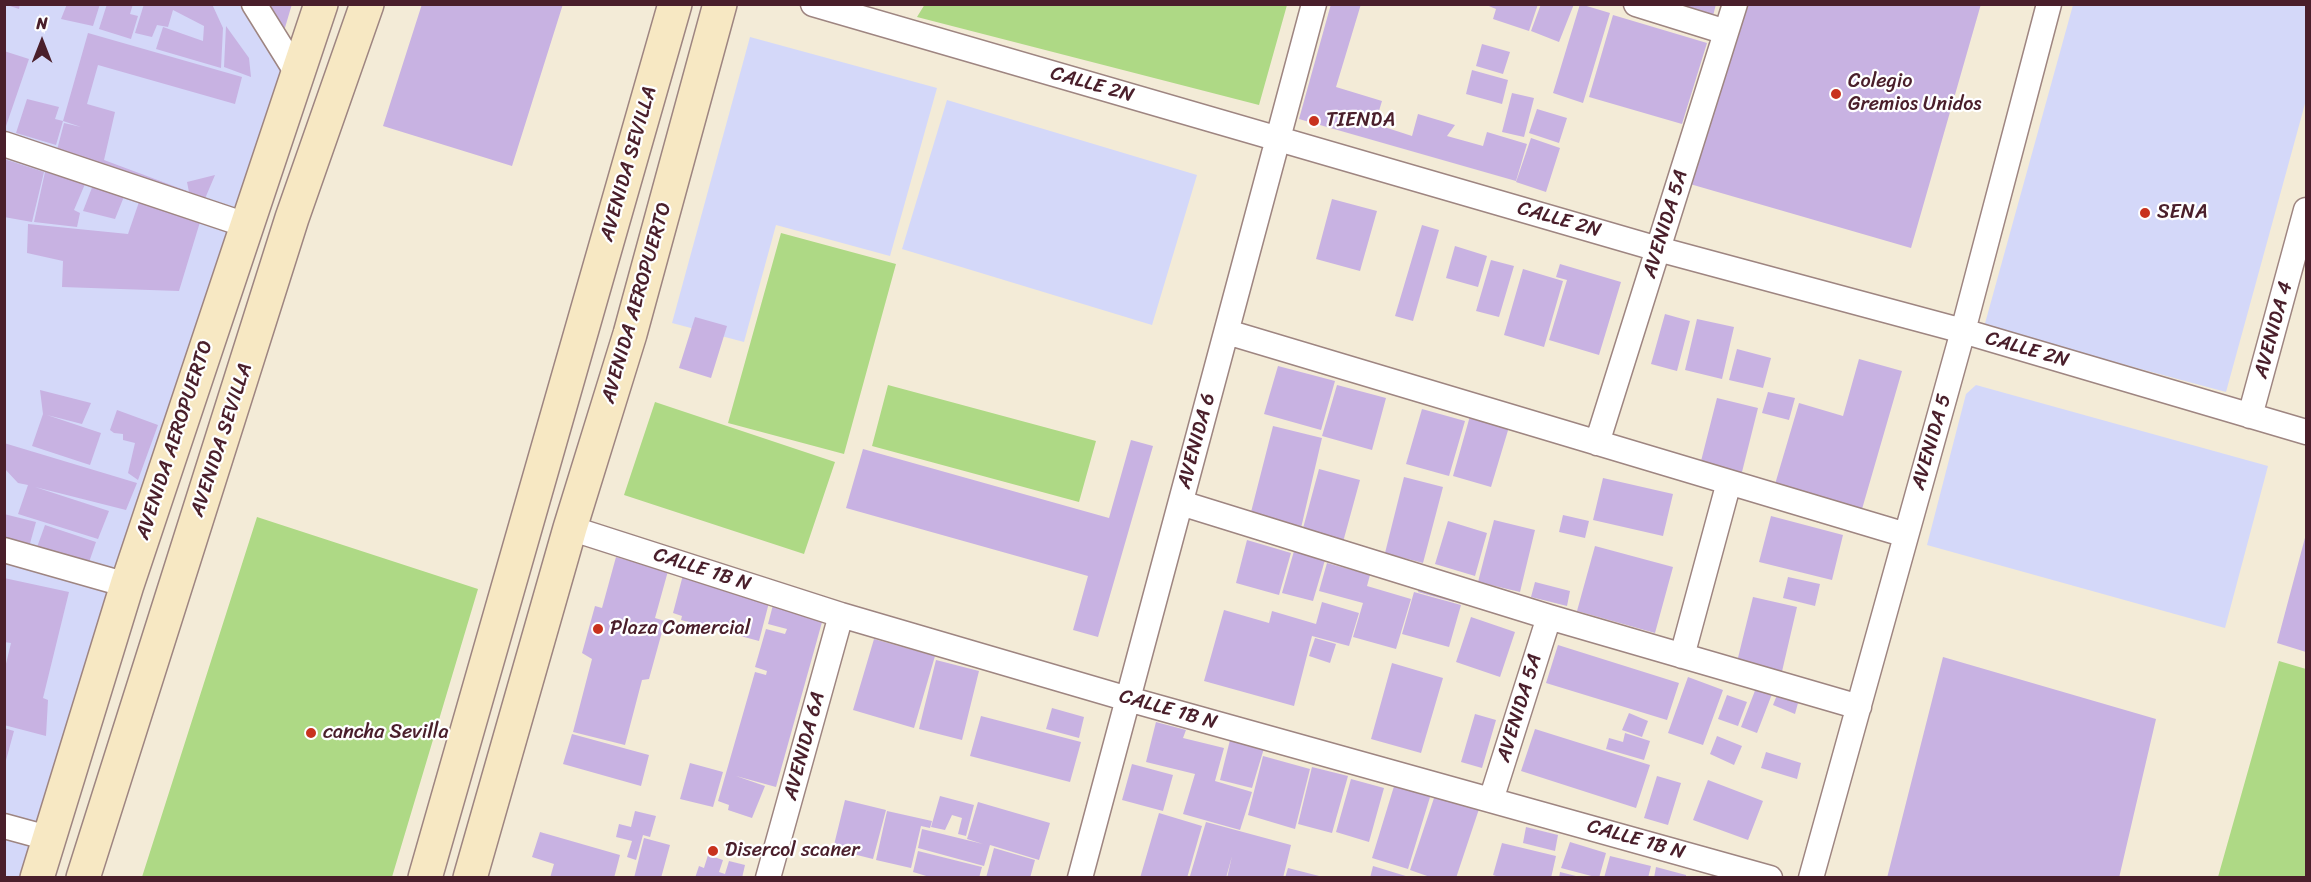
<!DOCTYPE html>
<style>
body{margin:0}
#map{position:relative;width:2311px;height:882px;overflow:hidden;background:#f3ebd7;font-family:Sriracha,sans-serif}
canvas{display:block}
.frame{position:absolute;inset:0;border:6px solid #4a1f2b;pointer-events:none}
.north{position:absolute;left:12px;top:12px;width:60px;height:60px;-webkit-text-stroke:4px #fff;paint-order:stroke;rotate:0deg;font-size:16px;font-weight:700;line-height:24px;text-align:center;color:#4a1f2b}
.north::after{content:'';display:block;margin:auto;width:21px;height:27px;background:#4a1f2b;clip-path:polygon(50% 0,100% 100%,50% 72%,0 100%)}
</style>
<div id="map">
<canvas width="2311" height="882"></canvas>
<div class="frame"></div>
<div class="north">N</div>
</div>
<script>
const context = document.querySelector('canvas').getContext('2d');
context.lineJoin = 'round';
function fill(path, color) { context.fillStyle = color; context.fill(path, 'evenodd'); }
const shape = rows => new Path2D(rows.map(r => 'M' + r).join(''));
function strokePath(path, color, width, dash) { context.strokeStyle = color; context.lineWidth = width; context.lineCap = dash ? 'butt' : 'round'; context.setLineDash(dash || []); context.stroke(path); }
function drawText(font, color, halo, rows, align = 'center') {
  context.font = font + ' Sriracha,sans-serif'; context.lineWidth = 4.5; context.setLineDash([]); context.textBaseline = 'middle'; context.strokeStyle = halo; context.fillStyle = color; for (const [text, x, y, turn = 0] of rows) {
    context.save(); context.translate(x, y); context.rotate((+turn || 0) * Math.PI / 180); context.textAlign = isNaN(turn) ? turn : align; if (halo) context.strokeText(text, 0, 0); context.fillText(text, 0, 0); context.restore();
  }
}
const built = shape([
 [5,5,246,5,285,76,22,877,5,878],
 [2073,5,2306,5,2306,100,2226,392,1984,327],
 [750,37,937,88,890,256,776,225,744,342,672,323],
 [947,100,1197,175,1152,325,902,249],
 [1976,385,2268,466,2225,628,1927,545,1966,394]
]);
const green = shape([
 [925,4,1287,4,1287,5,1259,105,917,17],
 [781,233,896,264,844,454,728,423],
 [888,385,1096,441,1079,502,872,446],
 [655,402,835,462,804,554,624,495],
 [257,517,478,589,392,877,142,877],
 [2279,661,2306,669,2306,877,2218,877]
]);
const building = shape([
 [4,4,20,4,19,9],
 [67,4,100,4,93,26,61,19],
 [107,4,133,4,130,14,138,16,131,39,99,29],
 [144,4,212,4,223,28,221,68,156,49,163,27,203,41,204,26,173,10,168,27,157,25,152,37,135,33],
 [265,4,292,4,284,31],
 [422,4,563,4,512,166,383,126],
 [1331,4,1361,4,1336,87,1382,101,1375,124,1412,136,1418,114,1455,125,1447,136,1483,146,1487,132,1527,144,1516,181,1299,119],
 [1484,4,1538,4,1529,31,1493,19,1496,9],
 [1541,4,1574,4,1559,42,1531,31],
 [1580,4,1610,13,1583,103,1553,93],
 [1675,4,1716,4,1713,16],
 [1742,4,1981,4,1911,248,1690,184],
 [1613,15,1707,43,1682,124,1589,97],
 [226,26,249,58,251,77,224,67],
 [88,33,242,77,235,104,98,65,87,104,115,112,104,160,187,191,185,198,57,150,64,123,81,127,63,121],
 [1482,44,1510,52,1503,74,1476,66],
 [4,51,29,59,5,129,4,129],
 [1472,70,1508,80,1502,104,1466,94],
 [1512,93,1534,98,1524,137,1502,132],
 [27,99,59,107,55,119,63,121,56,145,16,133],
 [1537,109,1567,118,1559,143,1529,133],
 [1531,138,1560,148,1546,192,1516,182],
 [4,159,44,172,32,222,4,217],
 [45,172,85,184,74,210,80,213,77,227,34,222],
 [215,175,204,201,190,197,187,182],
 [93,185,125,194,115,219,83,211],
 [1332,199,1377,211,1360,271,1316,259],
 [139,202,200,222,179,291,62,287,63,261,27,253,28,224,128,234],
 [1422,225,1439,230,1413,321,1395,316],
 [1455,246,1487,256,1478,287,1446,278],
 [1491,260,1514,266,1499,317,1476,311],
 [1560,264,1621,282,1599,355,1549,340,1567,280,1556,277],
 [1523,269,1563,281,1544,347,1504,335],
 [1665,314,1690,321,1677,371,1651,364],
 [695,317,727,326,711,378,679,368],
 [1697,319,1734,327,1722,379,1685,370],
 [1737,349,1771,358,1763,388,1729,380],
 [1859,359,1902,371,1860,516,1773,491,1799,403,1843,416],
 [1278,366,1335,381,1321,430,1264,414],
 [1337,385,1386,398,1372,450,1322,436],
 [40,390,91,403,82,424,47,415,101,433,90,465,32,446,43,414],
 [1768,392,1795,398,1789,420,1762,413],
 [1717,398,1758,408,1740,480,1699,469],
 [1422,409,1465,421,1449,476,1406,464],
 [117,410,158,425,138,480,128,473,135,443,123,440,123,434,114,433,110,430],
 [1470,416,1509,427,1491,487,1453,476],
 [1273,426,1322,438,1301,528,1250,516],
 [1131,440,1153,446,1098,637,1073,630,1088,576,846,508,863,449,1109,518],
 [4,443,137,483,126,510,35,487,109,511,98,539,18,514,28,485,18,483,4,468],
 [1319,469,1360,480,1343,542,1302,532],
 [1404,477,1443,487,1423,563,1385,553],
 [1603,478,1673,494,1663,536,1593,520],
 [4,514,36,522,29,547,4,541],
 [1563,515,1589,521,1585,538,1559,532],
 [1771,516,1843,535,1832,580,1759,562],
 [1494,520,1535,530,1520,592,1478,582],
 [1448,521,1487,533,1475,576,1435,564],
 [45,525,96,542,87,568,36,550],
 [2306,534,2306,652,2277,643],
 [1247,540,1291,553,1279,595,1236,583],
 [1595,546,1673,567,1655,633,1577,611],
 [1294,551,1325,560,1313,601,1282,593],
 [616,557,668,571,655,618,665,621,649,679,642,680,625,745,573,732,592,659,582,653,595,606,602,608],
 [1327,563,1370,575,1367,586,1411,599,1396,649,1353,637,1363,603,1319,591],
 [684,571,771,595,759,641,681,620,682,616,673,613],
 [1788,577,1820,584,1815,606,1783,598],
 [4,578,69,592,43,698,48,700,46,736,4,725,4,672,11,643,4,642],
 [1421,580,1458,590,1454,602,1418,592],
 [1535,582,1570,591,1567,606,1531,597],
 [1414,592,1461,605,1449,647,1402,634],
 [1753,597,1797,607,1780,680,1735,670],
 [774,601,824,615,776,787,736,776,765,786,752,818,728,810,729,805,718,801,755,672,766,675,767,671,755,667,766,629,785,634,787,629,768,624],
 [1322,602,1359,613,1349,646,1312,636,1294,706,1204,681,1224,610,1269,623,1272,611,1316,624],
 [1471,617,1515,632,1500,677,1456,662],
 [1315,638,1336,644,1330,663,1309,656],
 [874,639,935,656,914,728,853,710],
 [1558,645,1679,683,1667,720,1546,683],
 [1943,657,2156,719,2119,878,1887,878],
 [936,660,979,671,962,740,919,729],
 [1392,663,1443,678,1421,753,1371,739],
 [1688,677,1723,690,1703,745,1668,733],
 [1756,688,1772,694,1757,733,1741,727],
 [1727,695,1747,702,1738,726,1718,719],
 [1777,695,1798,703,1795,714,1773,705],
 [1052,708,1084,717,1079,738,1046,729],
 [1629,713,1648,721,1642,737,1622,730],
 [1475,714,1496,720,1482,768,1461,762],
 [981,716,1081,742,1070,782,970,756],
 [1156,722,1186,730,1183,738,1224,748,1215,781,1252,792,1240,830,1183,814,1195,774,1146,762],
 [4,728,14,731,5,764,4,764],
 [1535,729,1650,765,1636,808,1521,771],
 [1625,733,1650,741,1644,760,1606,749,1609,738,1623,742],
 [572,734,649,755,641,786,563,764],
 [1231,736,1265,745,1252,788,1220,780],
 [1717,736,1742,746,1734,765,1710,754],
 [1766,752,1801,763,1797,779,1761,768],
 [1263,756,1310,769,1295,829,1248,815],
 [690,763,723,772,713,807,680,799],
 [1132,764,1173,775,1163,811,1122,800],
 [1312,767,1348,776,1332,833,1298,824],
 [1657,776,1681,783,1668,825,1644,818],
 [1351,779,1384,788,1369,842,1336,832],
 [1708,780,1763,801,1748,840,1693,820],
 [1395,783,1431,794,1408,869,1372,858],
 [1437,789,1481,803,1456,878,1433,878,1410,870],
 [940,796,974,805,966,836,958,834,962,818,952,815,945,830,931,827],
 [845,800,886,810,873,859,833,849],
 [978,802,1050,823,1039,860,990,845,984,866,918,848,922,829,983,844,967,839],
 [635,811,656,816,650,837,643,835,636,860,627,857,632,841,616,837,619,824,631,827],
 [887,811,932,821,930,828,921,826,911,868,876,860],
 [1159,813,1202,826,1187,878,1140,878],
 [1206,822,1291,845,1283,878,1227,878,1232,856,1226,878,1190,876],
 [1526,827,1558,835,1555,851,1523,843],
 [540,832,620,855,614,878,550,878,554,864,532,857],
 [644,838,670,845,661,878,634,878],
 [1570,842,1606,853,1599,878,1561,868],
 [1502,843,1556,856,1551,878,1502,878,1493,875],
 [994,848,1035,860,1030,878,986,878],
 [918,851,982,867,979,878,933,878,913,872],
 [708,855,723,860,719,872,725,874,729,861,745,865,742,878,695,878,699,866,704,868],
 [1610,856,1651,866,1648,878,1604,878],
 [1373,866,1409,877,1409,878,1370,878],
 [1656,867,1686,875,1686,878,1654,878],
 [1288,868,1323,877,1323,878,1285,878],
 [1560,872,1580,877,1580,878,1559,878]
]);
const street = shape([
 [254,4,297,73],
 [813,4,1658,249,1963,331,2306,432],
 [1636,4,1726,32],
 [4,144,246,225],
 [1227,332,1906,535],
 [2250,416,2306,210],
 [1597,443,1735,4],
 [1181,503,1549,617,1859,707],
 [570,528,841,615,1128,699,1770,878],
 [4,550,127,585],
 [1682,656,1729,482],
 [1491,800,1549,617],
 [4,826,48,838],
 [768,878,841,615],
 [1080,878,1314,4],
 [1811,878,1963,331,2049,4]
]);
const secondary = shape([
 [37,878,127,585,321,4],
 [83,878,292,218,367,4],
 [425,878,675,4],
 [470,878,570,528,630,334,720,4]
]);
const markers = [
 [1836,94,6,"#c8321e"],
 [1314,121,6,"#c8321e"],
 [2145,213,6,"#c8321e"],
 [598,629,6,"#c8321e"],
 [311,733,6,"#c8321e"],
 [713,851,6,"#c8321e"]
];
const poiNames = [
 ["Colegio",1848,82],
 ["Gremios Unidos",1848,105],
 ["TIENDA",1326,121],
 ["SENA",2157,213],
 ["Plaza Comercial",610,629],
 ["cancha Sevilla",323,733],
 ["Disercol scaner",725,851]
];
const streetNames = [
 ["CALLE 2N",1092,85,16],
 ["AVENIDA SEVILLA",629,164,-74],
 ["CALLE 2N",1559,220,16],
 ["AVENIDA 5A",1666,224,-73],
 ["AVENIDA AEROPUERTO",637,303,-74],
 ["AVENIDA 4",2274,330,-75],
 ["CALLE 2N",2027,350,16],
 ["AVENIDA AEROPUERTO",175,440,-72],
 ["AVENIDA SEVILLA",222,440,-72],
 ["AVENIDA 6",1197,441,-75],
 ["AVENIDA 5",1932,442,-74],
 ["CALLE 1B N",702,570,18],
 ["AVENIDA 5A",1520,708,-73],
 ["CALLE 1B N",1168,710,16],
 ["AVENIDA 6A",805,746,-75],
 ["CALLE 1B N",1636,840,16]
];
fill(built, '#d4d8f9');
fill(green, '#aed985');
fill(building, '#c8b2e2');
strokePath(street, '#9e8581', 27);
strokePath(secondary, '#9e8581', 36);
strokePath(street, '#fff', 24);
strokePath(secondary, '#f7e8c3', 33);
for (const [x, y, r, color] of markers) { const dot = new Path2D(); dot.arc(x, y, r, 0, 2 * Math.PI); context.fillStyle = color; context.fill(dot); strokePath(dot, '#fff', 2); }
drawText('20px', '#4a1f2b', '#fff', poiNames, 'left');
drawText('20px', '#4a1f2b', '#fff', streetNames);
</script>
